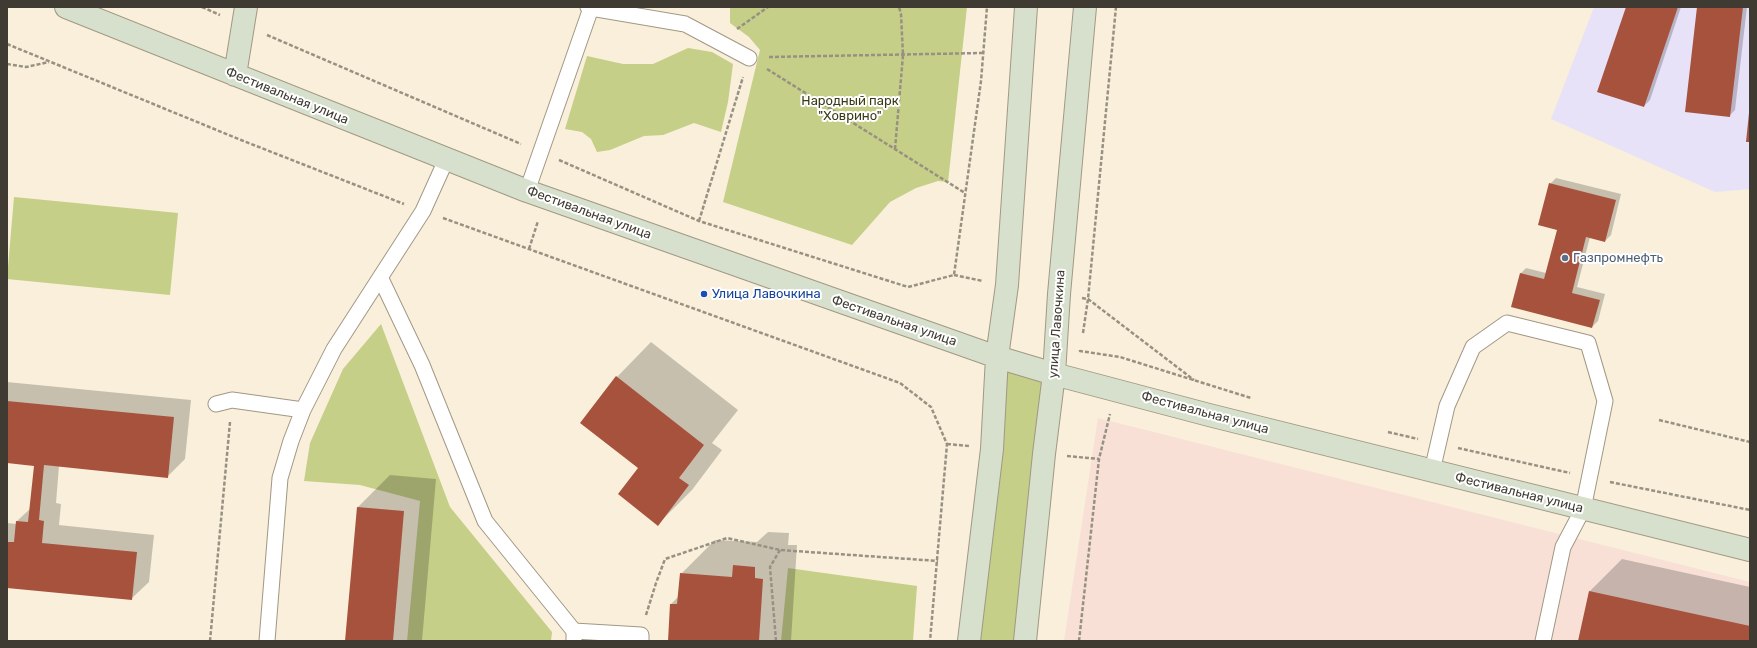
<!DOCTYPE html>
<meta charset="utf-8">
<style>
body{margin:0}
#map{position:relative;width:1757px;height:648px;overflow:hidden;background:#f9efda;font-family:Rubik,sans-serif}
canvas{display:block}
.frame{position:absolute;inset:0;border:8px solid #3f3b32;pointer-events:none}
</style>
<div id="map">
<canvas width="1757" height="648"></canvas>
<div class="frame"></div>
</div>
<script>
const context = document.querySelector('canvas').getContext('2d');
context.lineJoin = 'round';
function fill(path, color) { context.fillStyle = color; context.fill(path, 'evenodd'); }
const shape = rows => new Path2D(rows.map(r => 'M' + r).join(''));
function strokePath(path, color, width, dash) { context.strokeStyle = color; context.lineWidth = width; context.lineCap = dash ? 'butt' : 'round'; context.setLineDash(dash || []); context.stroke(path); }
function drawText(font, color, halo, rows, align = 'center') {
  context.font = font + ' Rubik,sans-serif'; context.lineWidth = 4; context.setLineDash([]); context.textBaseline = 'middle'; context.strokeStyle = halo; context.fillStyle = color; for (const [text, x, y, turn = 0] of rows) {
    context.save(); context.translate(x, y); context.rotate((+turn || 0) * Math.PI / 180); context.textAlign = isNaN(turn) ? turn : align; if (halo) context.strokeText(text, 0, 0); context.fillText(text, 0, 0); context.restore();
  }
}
const commercial = shape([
 [1098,418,1750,582,1750,641,1064,641]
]);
const industrial = shape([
 [1594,7,1750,7,1750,189,1715,192,1551,119]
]);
const green = shape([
 [730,7,967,7,948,182,938,181,916,188,890,202,852,245,723,202,760,50,749,37,730,23],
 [688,48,712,52,733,64,728,102,721,132,694,123,663,135,644,136,610,150,597,152,591,139,582,132,565,129,587,56,623,64,653,64],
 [14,197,178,213,170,295,7,279],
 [381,324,450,507,552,632,551,641,407,641,420,501,360,485,304,481,310,443,343,369],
 [997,357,1054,374,1025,641,969,641],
 [788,568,917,586,913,641,781,641]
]);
const shadow = shape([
 [1627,7,1681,7,1650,100,1644,106],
 [1698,7,1747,7,1735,110,1729,116],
 [1556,178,1621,194,1611,235,1605,241,1590,237,1577,287,1605,294,1598,321,1592,327,1520,274,1526,268,1546,273,1558,229,1550,184],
 [651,342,738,410,712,443,722,450,692,490,658,524,639,468,617,377],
 [7,382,191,400,185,459,167,477,59,466,56,503,61,504,59,525,154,535,149,582,131,599,7,587,7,523,17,524,17,521,31,508,35,465,7,462],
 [390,475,436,479,422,641,346,641,358,507],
 [768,532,789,533,788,545,797,545,791,641,669,641,671,604,679,596,681,574,715,540,757,542],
 [1622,559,1750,587,1750,641,1579,641,1590,591]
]);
const building = shape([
 [1626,7,1678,7,1644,107,1597,92],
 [1697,7,1743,7,1730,117,1685,112],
 [1749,113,1750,114,1750,142,1746,142],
 [1549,183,1616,200,1605,242,1586,237,1572,293,1600,300,1592,328,1511,307,1520,273,1544,279,1557,230,1538,225],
 [616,376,704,445,679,478,689,485,658,526,618,494,638,468,580,423],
 [7,401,174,417,168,478,44,465,39,520,44,521,42,543,137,552,132,600,7,588,7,542,14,542,16,521,28,522,34,466,7,463],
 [357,507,404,511,393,641,345,641],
 [733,565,755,567,755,578,763,579,759,641,668,641,670,604,677,604,680,573,732,577],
 [1589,591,1750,626,1750,641,1578,641]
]);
const path = shape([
 [202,7,220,15],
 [737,29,768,7],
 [267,35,521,144],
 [7,44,241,140,404,204],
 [769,57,983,53],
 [7,64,26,67,49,62],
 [767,69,965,193],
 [895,149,903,55,901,14,899,7],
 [559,160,699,221,908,287,954,275,981,81,987,7],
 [443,218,900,383,931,407,947,444,930,641],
 [699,221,743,77],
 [529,249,538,221],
 [954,275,983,281],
 [1082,298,1088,299,1194,380],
 [1083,333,1088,299,1116,7],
 [1080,350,1080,351,1120,357,1251,398],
 [1659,420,1750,442],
 [1388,432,1418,439],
 [947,444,969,446],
 [1458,448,1570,473],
 [1067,456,1099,459],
 [1610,482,1750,510],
 [646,615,656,583,665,559,727,538,780,550,938,561],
 [210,641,230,422],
 [776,641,770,567,780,550],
 [1079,641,1099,459,1110,414]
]);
const lane = shape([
 [595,7,591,8,685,24,749,58],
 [527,191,591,8,588,7],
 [381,279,422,365,485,521,574,631],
 [216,404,232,400,303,410],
 [1432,471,1447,406,1473,347,1507,323,1588,343,1605,401,1583,509,1563,547,1543,641],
 [574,640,574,631,641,635,641,641],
 [267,641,280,478,291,441,303,410,334,349,423,211,446,160]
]);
const secondary = shape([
 [66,7,527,191,997,357,1054,374,1209,415,1750,550],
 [235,75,246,7],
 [969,641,992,449,997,357,1007,285,1026,7],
 [1025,641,1044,454,1054,374,1059,294,1085,7]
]);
const markers = [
 [1565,258,4,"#5c6f8a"],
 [704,294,4,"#1a4fb4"]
];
const streetNames = [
 ["Фестивальная улица",287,96,22],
 ["Фестивальная улица",589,213,20],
 ["Фестивальная улица",894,321,19],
 ["улица Лавочкина",1057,324,-86],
 ["Фестивальная улица",1205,413,15],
 ["Фестивальная улица",1519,493,14]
];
const parkNames = [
 ["Народный парк",850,101],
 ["\"Ховрино\"",850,116]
];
const serviceNames = [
 ["Газпромнефть",1573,258]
];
const transitNames = [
 ["Улица Лавочкина",712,294]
];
fill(commercial, '#f8e0d6');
fill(industrial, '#e7e2f8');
fill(green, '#c5cf87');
fill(shadow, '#0003');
fill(building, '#a7523d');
strokePath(lane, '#a19885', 17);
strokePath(secondary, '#a19885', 24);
strokePath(path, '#989183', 2.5, [4, 2]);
strokePath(lane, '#fff', 15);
strokePath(secondary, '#d7e0cc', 22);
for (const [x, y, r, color] of markers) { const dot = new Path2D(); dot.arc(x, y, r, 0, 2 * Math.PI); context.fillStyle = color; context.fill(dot); strokePath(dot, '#fff', 1.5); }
drawText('13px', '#3f3b32', '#fff', streetNames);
drawText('13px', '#383c15', '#fff', parkNames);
drawText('13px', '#4e5e75', '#fff', serviceNames, 'left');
drawText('13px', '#164399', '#fff', transitNames, 'left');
</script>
